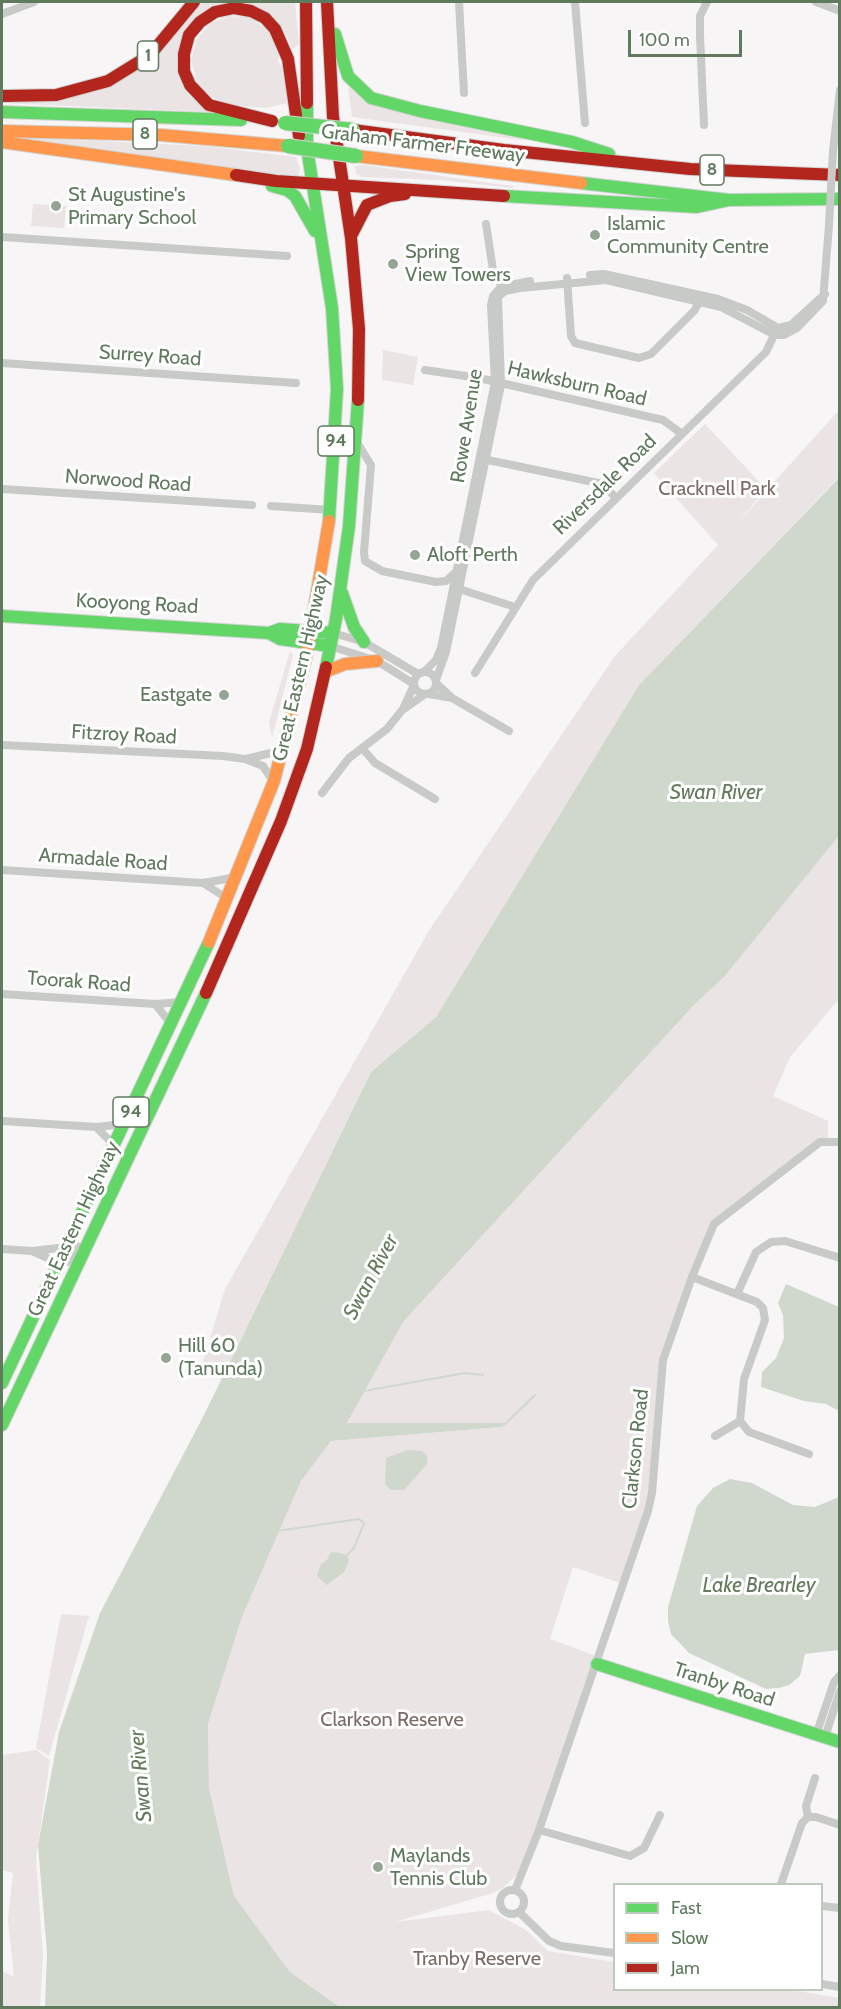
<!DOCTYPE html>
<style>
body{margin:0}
#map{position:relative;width:841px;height:2009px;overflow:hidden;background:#f7f5f6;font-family:Cabin,sans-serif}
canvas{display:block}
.frame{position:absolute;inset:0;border:3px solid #607a5e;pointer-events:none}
.legend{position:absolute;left:613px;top:1883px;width:210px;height:108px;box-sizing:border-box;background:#fff;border:2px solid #bfcabf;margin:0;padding:8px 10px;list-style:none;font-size:18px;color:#607a5e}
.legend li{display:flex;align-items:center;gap:12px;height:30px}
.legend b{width:30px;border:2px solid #bfcabf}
.scale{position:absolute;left:628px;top:30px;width:114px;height:27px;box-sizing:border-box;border:3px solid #607a5e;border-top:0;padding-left:8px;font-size:18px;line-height:21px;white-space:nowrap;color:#607a5e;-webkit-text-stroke:4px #fff;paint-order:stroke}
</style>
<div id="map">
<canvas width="841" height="2009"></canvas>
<div class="frame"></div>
<ul class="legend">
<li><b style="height:8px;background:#63d668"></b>Fast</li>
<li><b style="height:8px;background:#ff974d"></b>Slow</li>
<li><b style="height:8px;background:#b3261e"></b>Jam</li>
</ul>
<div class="scale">100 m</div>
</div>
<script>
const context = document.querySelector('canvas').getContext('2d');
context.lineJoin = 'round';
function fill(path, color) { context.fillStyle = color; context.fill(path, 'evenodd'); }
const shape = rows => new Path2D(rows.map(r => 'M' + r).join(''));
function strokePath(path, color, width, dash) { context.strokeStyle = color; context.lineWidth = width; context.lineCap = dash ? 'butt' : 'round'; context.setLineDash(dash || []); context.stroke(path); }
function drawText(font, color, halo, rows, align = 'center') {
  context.font = font + ' Cabin,sans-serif'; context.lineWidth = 6; context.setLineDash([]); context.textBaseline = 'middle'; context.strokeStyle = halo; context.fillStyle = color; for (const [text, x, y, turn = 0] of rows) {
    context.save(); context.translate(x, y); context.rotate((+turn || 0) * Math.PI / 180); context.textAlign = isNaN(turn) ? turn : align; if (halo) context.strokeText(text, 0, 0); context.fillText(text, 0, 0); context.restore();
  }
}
const green = shape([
 [204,2,295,2,299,44,293,49,284,32,232,4,180,49,207,112,2,103,51,97,162,51],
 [230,16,248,17,270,31,279,57,278,61,285,71,288,103,266,108,226,104,210,96,198,84,191,60,197,39,211,23],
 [348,87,374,102,528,141,352,117],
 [36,138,204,146,296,157,300,168,298,177,35,140],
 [364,165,490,183,514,186,513,188,439,180,362,177,356,174,355,166],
 [33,204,66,206,64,228,31,226],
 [383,350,418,357,413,385,382,380],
 [839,410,839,477,639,685,436,1017,371,1072,230,1361,202,1365,225,1289,430,929,615,656,718,545,654,473,705,424,766,489,732,529],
 [290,651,293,655,272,738,269,722],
 [839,836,839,999,790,1057,773,1096,828,1121,828,1140,719,1215,661,1358,651,1493,623,1584,573,1567,550,1639,599,1657,520,1872,504,1887,493,1893,395,1922,489,1910,526,1930,548,1951,614,1962,614,1990,792,1990,839,1998,839,2007,340,2007,290,1972,234,1896,209,1788,208,1724,242,1617,301,1481,331,1441,502,1427,507,1424,347,1423,403,1322,695,1004,724,977],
 [61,1614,89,1616,49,1756,36,1748],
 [36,1750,50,1760,36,1859,43,1956,40,2007,2,2007,2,1971,14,1977,8,1920,13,1873,2,1870,2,1755]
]);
const water = shape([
 [839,478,839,836,724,977,695,1004,403,1322,347,1423,508,1423,502,1427,331,1441,301,1481,242,1617,208,1724,209,1788,234,1896,290,1972,340,2007,45,2007,47,1953,38,1845,59,1732,100,1613,204,1415,371,1072,436,1017,639,685],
 [786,1284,839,1307,839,1411,826,1404,804,1401,761,1387,762,1372,776,1358,784,1338,783,1315,778,1303],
 [408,1450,421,1451,427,1455,427,1464,404,1490,391,1490,385,1484,386,1458],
 [730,1479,752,1483,793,1505,815,1507,839,1497,839,1650,805,1654,800,1676,789,1685,779,1688,766,1689,689,1653,671,1634,668,1621,668,1607,697,1506,713,1488],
 [335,1552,347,1555,349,1561,344,1572,327,1585,317,1576,321,1564,327,1560,330,1553]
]);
const stream = shape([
 [364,1391,465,1373,483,1375],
 [505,1424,535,1395],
 [277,1531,359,1519,364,1523,354,1548,347,1555]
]);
const street = shape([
 [459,2,464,93],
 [575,2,585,123],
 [816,2,840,11],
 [2,14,34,2],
 [704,125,700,35,700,16,707,2],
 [833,151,840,90],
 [486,224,493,270,503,289],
 [2,237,287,256],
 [590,275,604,274,718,299,747,310,778,328],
 [567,278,571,336,575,343,639,358,651,354,694,311,702,298],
 [778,328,791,325,825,294],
 [2,363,296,383],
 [425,370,479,378,663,420,682,434],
 [358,444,371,465,364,552,365,561,382,571,436,582,446,581,456,572],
 [483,459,603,484,615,497],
 [2,489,252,505],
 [271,506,331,510],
 [456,588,515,607],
 [333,633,364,642,418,674],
 [330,646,377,661,414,684],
 '414 683a11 11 0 1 1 22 0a11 11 0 1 1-22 0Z',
 [424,672,436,660,441,648,495,382,491,305,493,296,501,287,530,281],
 [475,673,533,580,766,352,776,331],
 [436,680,446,652,501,385,498,297,505,291,520,288,606,280,721,307,775,335,784,335,797,328,823,301,829,225],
 [437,684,452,698,509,731],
 [429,694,452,698],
 [404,709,425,694],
 [2,745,223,756,245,759,263,766,273,781],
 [362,748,375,763,435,799],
 [246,759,283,750],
 [322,793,349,758,387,729,403,709,414,685],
 [2,870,203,883,237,877],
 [203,883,228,899],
 [2,994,155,1004,183,1002],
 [155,1004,172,1025],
 [2,1121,96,1127,125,1124],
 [96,1127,114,1145],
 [2,1249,32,1251,67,1247],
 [32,1251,50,1259,68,1262,79,1247],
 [692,1277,757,1302,763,1308,765,1320,744,1379,740,1421,749,1432,809,1454],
 [737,1294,756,1252,771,1242,785,1241,840,1258],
 [715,1436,740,1421],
 [816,1735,834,1682,840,1675],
 [825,1737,840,1691],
 [808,1817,806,1806,815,1778],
 [539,1830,630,1856,644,1848,660,1815],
 [781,1884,802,1823,808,1817,816,1817,840,1825],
 '500 1902a12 12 0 1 1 24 0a12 12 0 1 1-24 0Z',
 [515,1890,539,1830,648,1511,652,1493,663,1360,692,1277,714,1224,820,1142,840,1142],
 [822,1906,840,1908],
 [519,1912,549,1941,561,1946,614,1953],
 [822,1984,840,1987]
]);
const fast = shape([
 [335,34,348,76,371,98,420,111,572,142,609,154],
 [307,103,307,148,332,308,337,389,329,521],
 [2,112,241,120],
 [581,183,729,200,840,199],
 [272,186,287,190,295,196,315,231],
 [504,196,697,207,729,200],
 [342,593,354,627,364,642],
 [2,616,269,633,280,629,333,633],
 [269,633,280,639,330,646],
 [326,667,336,619,349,526,358,400],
 [2,1383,209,942],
 [2,1425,206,993],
 [597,1664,840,1742]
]);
const slow = shape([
 [2,131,161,135,288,146],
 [2,142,236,175],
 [356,156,581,183],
 [325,672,345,664,377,661],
 [209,942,274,781,305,662,329,521]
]);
const jam = shape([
 [306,2,307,103],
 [327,2,333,117,351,238,359,329,358,400],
 [2,96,56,95,108,81,150,55,194,2],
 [272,121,209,105,190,85,184,71,184,54,189,35,200,22,215,12,234,8,251,11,265,18,275,29,288,59,299,136],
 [353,130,504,150,690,169,840,175],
 [236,175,276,181,504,196],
 [351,236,367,205,390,196,405,194],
 [206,993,281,821,307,749,326,667]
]);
const streetBridge = shape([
 [829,225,833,151]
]);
const fastBridge = shape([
 [285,123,353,130],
 [288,146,356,156]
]);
const markers = [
 [56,206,6,"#95a593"],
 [595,235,6,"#95a593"],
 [393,264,6,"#95a593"],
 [415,555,6,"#95a593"],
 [224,695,6,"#95a593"],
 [166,1358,6,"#95a593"],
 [378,1867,6,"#95a593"]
];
const shields = [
 [148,56,21],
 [145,134,24],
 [712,170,24],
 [336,441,36],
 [131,1112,36]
];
const shieldNames = [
 ["1",148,56],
 ["8",145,134],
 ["8",712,170],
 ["94",336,441],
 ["94",131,1112]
];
const streetNames = [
 ["Graham Farmer Freeway",423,144,7],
 ["Surrey Road",150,356,4],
 ["Hawksburn Road",577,384,13],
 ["Rowe Avenue",467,426,-81],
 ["Norwood Road",128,481,4],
 ["Riversdale Road",605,485,-44],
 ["Kooyong Road",137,604,3],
 ["Great Eastern Highway",301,668,-77],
 ["Fitzroy Road",124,735,3],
 ["Armadale Road",103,860,4],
 ["Toorak Road",79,982,4],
 ["Great Eastern Highway",74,1229,-65],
 ["Clarkson Road",636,1449,-84],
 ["Tranby Road",724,1685,18]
];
const poiNames = [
 ["St Augustine's",68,195],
 ["Primary School",68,218],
 ["Islamic",607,224],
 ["Community Centre",607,247],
 ["Spring",405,252],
 ["View Towers",405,275],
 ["Aloft Perth",427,555],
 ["Eastgate",212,695,"right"],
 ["Hill 60",178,1346],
 ["(Tanunda)",178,1369],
 ["Maylands",390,1856],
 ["Tennis Club",390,1879]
];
const parkNames = [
 ["Cracknell Park",717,489],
 ["Clarkson Reserve",392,1720],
 ["Tranby Reserve",477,1959]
];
const waterNames = [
 ["Swan River",716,793],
 ["Swan River",371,1277,-62],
 ["Lake Brearley",759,1586],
 ["Swan River",141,1776,-95]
];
fill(green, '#eae4e4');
fill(water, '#d0d8ce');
strokePath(stream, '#d0d8ce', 2);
strokePath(fast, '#d2d3d2', 14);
strokePath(slow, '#d2d3d2', 14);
strokePath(jam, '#d2d3d2', 14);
strokePath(street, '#c7cac6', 8);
strokePath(fast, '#63d668', 12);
strokePath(slow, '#ff974d', 12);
strokePath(jam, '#b3261e', 12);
strokePath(fastBridge, '#d1d2d1', 16, []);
strokePath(streetBridge, '#c7cac6', 8);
strokePath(fastBridge, '#63d668', 14);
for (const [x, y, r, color] of markers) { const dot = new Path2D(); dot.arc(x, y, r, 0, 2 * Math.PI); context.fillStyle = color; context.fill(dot); strokePath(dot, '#fff', 2); }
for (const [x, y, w] of shields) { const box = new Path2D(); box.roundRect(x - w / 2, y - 15, w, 30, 4.5); context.fillStyle = '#fff'; context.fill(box); strokePath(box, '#607a5e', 1.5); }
drawText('bold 18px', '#607a5e', null, shieldNames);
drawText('20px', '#607a5e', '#fff', streetNames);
drawText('20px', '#607a5e', '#fff', poiNames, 'left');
drawText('20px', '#7d6b65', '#fff', parkNames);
drawText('italic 21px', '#657b5d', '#fff', waterNames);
</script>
